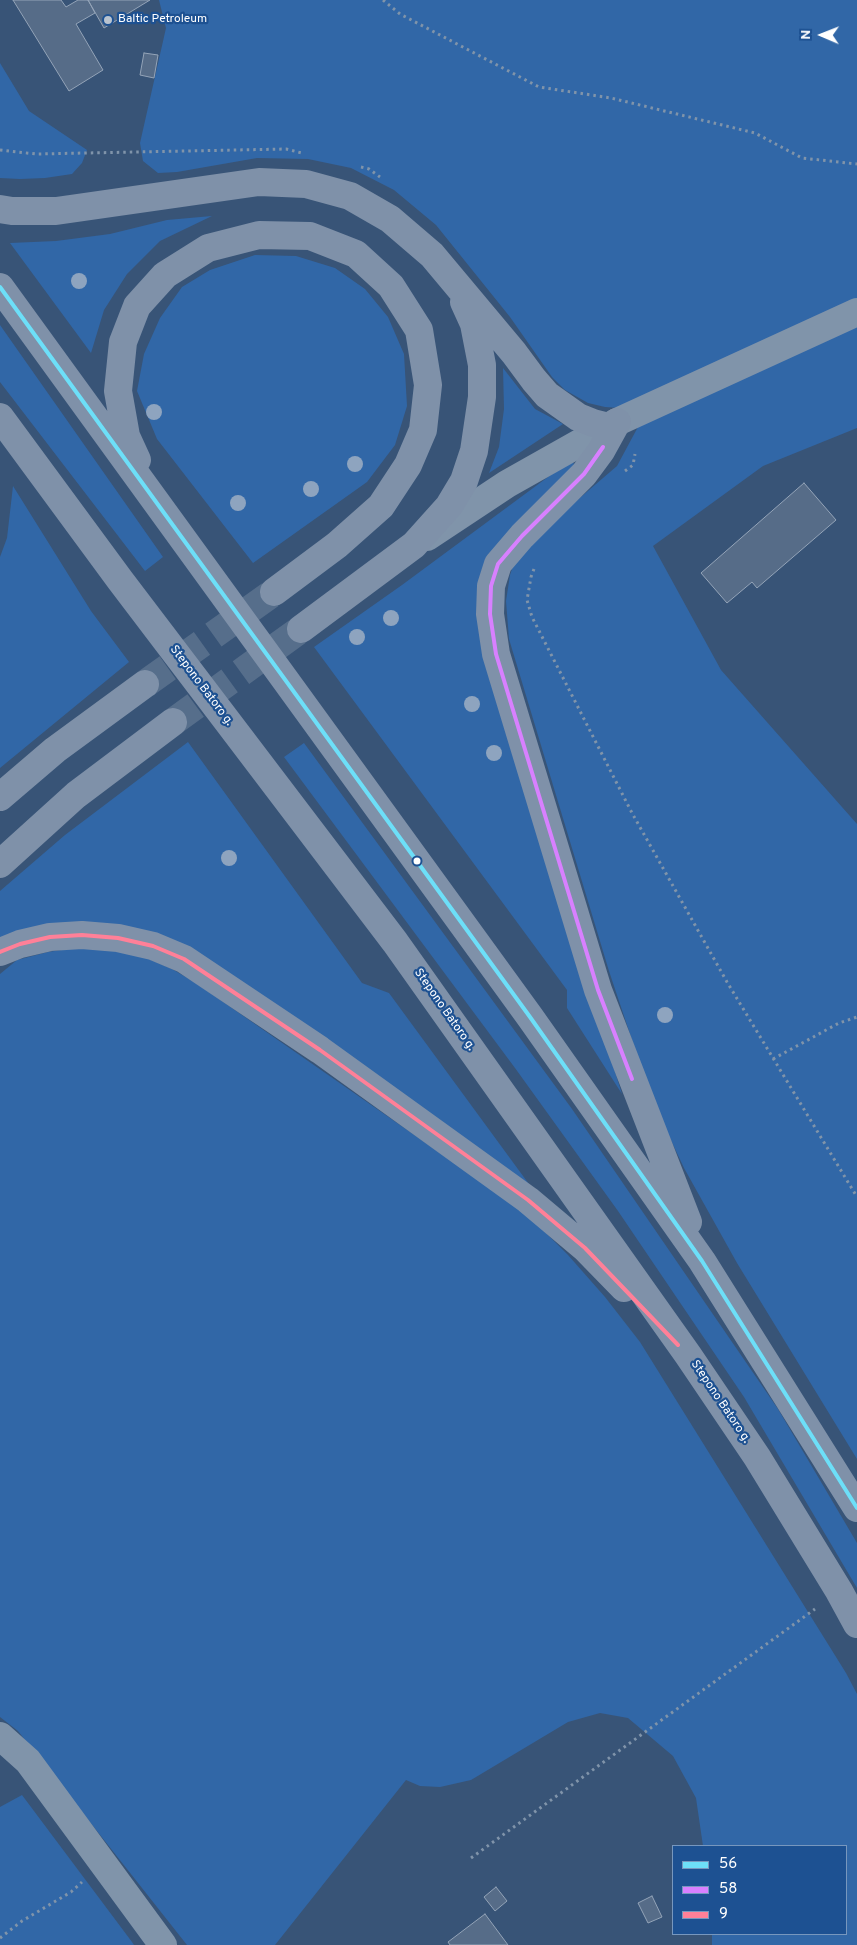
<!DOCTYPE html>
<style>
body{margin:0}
#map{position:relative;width:857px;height:1945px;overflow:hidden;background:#385477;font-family:Overpass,sans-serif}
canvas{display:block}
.legend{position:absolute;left:672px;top:1845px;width:175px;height:90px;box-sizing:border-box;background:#1d5192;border:1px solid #7797be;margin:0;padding:6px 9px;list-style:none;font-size:15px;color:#fff}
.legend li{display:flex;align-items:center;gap:10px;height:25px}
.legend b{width:25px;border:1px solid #7797be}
.north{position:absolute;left:797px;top:10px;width:50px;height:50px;-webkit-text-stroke:4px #1d5192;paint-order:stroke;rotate:271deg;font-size:14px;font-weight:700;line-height:20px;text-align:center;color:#fff}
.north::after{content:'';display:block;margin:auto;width:18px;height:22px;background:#fff;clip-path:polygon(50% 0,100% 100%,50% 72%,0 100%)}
</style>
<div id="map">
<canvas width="857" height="1945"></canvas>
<ul class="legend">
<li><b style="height:6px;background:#6ddff8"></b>56</li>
<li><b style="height:6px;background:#d880ff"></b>58</li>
<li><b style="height:6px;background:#ff8098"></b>9</li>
</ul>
<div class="north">N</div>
</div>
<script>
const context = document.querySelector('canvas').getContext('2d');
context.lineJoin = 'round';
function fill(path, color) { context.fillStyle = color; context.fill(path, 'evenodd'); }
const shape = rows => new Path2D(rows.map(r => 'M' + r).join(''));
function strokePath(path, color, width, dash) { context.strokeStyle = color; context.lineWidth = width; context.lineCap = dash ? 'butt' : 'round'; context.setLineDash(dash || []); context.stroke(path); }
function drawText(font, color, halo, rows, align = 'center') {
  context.font = font + ' Overpass,sans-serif'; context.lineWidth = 4.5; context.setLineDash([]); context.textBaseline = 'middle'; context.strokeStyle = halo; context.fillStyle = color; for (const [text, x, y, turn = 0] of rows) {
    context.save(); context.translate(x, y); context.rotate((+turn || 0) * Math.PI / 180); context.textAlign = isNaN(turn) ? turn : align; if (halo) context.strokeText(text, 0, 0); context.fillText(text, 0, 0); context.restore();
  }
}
const green = shape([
 [159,0,857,0,857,428,763,466,653,546,721,670,857,824,857,1459,737,1263,684,1168,652,1100,609,971,509,639,506,601,510,575,515,560,525,545,617,466,639,425,620,408,605,407,588,403,565,390,552,377,510,317,436,225,394,190,351,168,308,159,257,158,177,172,158,173,143,161,140,143,166,28],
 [0,63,29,111,87,150,82,163,72,174,45,178,20,179,0,178],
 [212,216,160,241,127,274,104,310,91,353,10,243,56,241,110,234,167,220],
 [255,255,296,256,335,268,365,289,388,317,404,354,407,406,395,445,367,482,253,563,157,439,137,391,144,354,160,318,182,287,210,270],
 [0,325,163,557,145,571,0,382],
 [503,368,535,409,563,424,489,473,499,447,504,409],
 [571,460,574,464,570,472,479,579,590,992,622,1094,567,1008,567,990,314,647,402,585],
 [13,486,91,611,129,662,0,768,0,557,7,538],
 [188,742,362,983,389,993,534,1191,207,960,0,940,0,891,65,835],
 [304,743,572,1109,778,1409,857,1543,857,1588,744,1397,618,1211,515,1068,284,757],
 [75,948,105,949,142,956,172,969,196,983,525,1212,568,1255,605,1297,640,1342,846,1673,857,1694,857,1945,712,1945,712,1934,846,1934,846,1846,703,1846,696,1798,673,1756,628,1718,600,1713,568,1722,471,1780,440,1787,420,1786,406,1780,275,1945,187,1945,18,1731,0,1717,0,974,17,960,48,952],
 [22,1795,132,1942,134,1945,0,1945,0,1807]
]);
const building = shape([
 [13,0,61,0,66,7,78,0,88,0,95,13,76,24,103,70,69,91,13,0],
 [88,0,150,0,104,28,88,0],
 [144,53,158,55,154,78,140,75,144,53],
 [804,483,836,520,757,588,752,582,727,603,701,573,804,483],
 [496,1887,507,1901,495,1911,484,1897,496,1887],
 [652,1896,662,1917,648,1923,638,1903,652,1896],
 [485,1914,508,1945,450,1945,448,1942,485,1914]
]);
const primaryTunnel = shape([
 [145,684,274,592],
 [173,722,301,629]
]);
const path = shape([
 [383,0,400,14,539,87,611,98,755,133,802,158,857,164],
 [0,150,36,154,286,149,302,153],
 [361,167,369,169,380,177],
 [625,471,633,465,635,454],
 [534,569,531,577,527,600,532,617,632,813,727,982,857,1197],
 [773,1059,839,1023,857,1017],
 [471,1858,815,1609],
 [0,1938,22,1921,71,1892,82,1882]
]);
const street = shape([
 [427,537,507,484,617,422,857,312],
 [0,1736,28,1761,163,1945]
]);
const primary = shape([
 [0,209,12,211,56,211,259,182,306,184,350,196,390,219,432,255,514,353,534,380,547,395,578,417,593,423,609,427],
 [0,287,530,1017,702,1261,857,1508],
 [0,417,120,580,395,942,688,1355,757,1457,839,1591,857,1624],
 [617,422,601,451,584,474,522,536,498,564,491,586,490,614,496,654,598,990,688,1222],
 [137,460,126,436,118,391,123,342,137,306,165,275,208,248,259,235,310,236,356,254,391,286,419,330,428,385,423,430,408,465,381,506,337,545,274,592],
 [301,629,414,545,449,506,464,481,474,451,482,397,482,365,474,324,464,302],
 [0,797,55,750,145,684],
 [0,864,76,795,173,722],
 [0,952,20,944,50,937,82,935,118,938,153,946,184,959,320,1050,528,1200,585,1248,624,1288]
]);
const bus1 = shape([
 [0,287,530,1017,702,1261,857,1508]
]);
const bus2 = shape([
 [603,447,584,474,522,536,498,564,491,586,490,614,496,654,598,990,632,1079]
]);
const bus3 = shape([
 [0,952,20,944,50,937,82,935,118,938,153,946,184,959,320,1050,528,1200,585,1248,678,1345]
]);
const trees = [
 [79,281],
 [154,412],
 [355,464],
 [311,489],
 [238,503],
 [391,618],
 [357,637],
 [472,704],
 [494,753],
 [229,858],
 [665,1015]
];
const markers = [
 [108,20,5,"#b9c3cf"],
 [417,861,4.5,"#fff"]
];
const poiNames = [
 ["Baltic Petroleum",118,20]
];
const streetNames = [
 ["Stepono Batoro g.",201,686,53],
 ["Stepono Batoro g.",444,1010,55],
 ["Stepono Batoro g.",720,1402,56]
];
fill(green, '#3167a7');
fill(building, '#566c88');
strokePath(building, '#94a4b8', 1);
strokePath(primaryTunnel, '#566e8b', 28, [28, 14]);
strokePath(path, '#8094aa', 3, [2.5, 4]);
strokePath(street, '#8094aa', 28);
strokePath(primary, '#7f91a9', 28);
strokePath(bus1, '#6ddff8', 4);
strokePath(bus2, '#d880ff', 4);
strokePath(bus3, '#ff8098', 4);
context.fillStyle = '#8ea4bf';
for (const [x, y] of trees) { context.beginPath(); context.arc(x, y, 8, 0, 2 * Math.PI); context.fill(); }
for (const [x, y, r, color] of markers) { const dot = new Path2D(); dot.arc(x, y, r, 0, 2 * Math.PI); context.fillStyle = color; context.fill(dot); strokePath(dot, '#1d5192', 2); }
drawText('12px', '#fff', '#1d5192', poiNames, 'left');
drawText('12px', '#fff', '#1d5192', streetNames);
</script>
